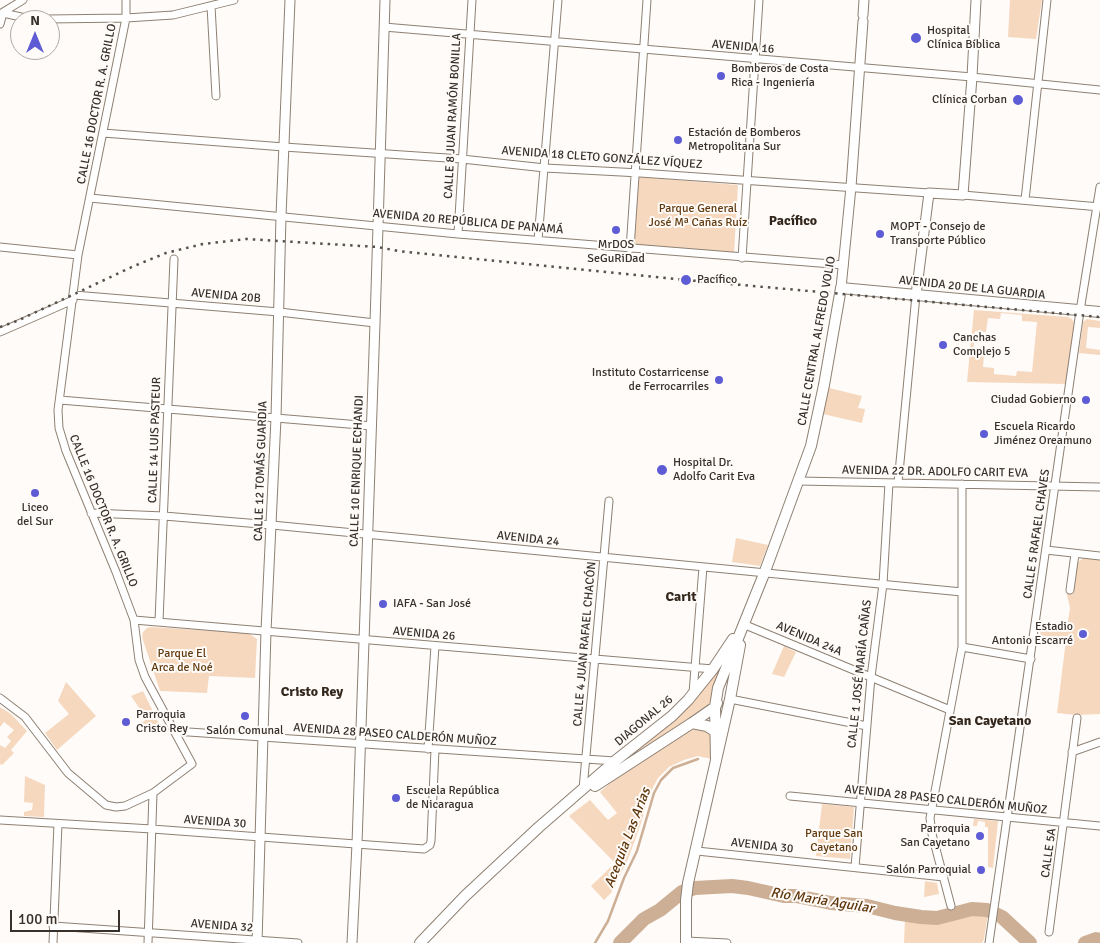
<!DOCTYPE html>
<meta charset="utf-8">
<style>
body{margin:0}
#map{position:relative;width:1100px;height:943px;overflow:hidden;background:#fefbf8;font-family:Signika,sans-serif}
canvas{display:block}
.north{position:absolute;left:10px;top:10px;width:50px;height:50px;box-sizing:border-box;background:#fefbf8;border:1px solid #aeaaa6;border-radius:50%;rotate:0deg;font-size:14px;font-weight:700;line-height:20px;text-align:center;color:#37302b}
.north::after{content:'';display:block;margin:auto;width:18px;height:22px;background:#5e5cd4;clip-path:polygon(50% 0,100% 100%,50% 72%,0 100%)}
.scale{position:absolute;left:10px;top:910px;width:110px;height:22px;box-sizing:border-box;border:2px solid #37302b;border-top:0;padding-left:6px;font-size:15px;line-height:18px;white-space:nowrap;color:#37302b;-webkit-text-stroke:4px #fefbf8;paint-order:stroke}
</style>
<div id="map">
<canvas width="1100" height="943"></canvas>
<div class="north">N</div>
<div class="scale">100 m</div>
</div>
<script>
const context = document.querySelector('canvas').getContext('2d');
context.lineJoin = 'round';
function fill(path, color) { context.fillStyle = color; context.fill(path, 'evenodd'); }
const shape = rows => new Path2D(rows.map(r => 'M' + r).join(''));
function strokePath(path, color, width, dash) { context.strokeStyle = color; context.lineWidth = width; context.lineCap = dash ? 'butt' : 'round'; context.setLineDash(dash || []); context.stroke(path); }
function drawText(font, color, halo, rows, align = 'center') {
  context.font = font + ' Signika,sans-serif'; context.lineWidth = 4; context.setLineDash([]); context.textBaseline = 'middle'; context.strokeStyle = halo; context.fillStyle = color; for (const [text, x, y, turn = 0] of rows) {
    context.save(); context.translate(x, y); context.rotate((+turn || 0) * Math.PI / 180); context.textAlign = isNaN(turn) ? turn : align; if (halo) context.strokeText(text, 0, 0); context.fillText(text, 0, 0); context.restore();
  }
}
const green = shape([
 [1010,0,1042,0,1036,39,1008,37],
 [639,177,738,185,734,254,634,245],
 [974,310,1068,317,1072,319,1074,323,1066,384,967,382],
 [1001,313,1022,315,1022,321,1037,322,1032,372,1017,371,1016,376,994,374,994,368,983,367,984,354,973,353,975,331,986,332,988,318,1000,319],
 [1087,319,1100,321,1100,328,1088,327,1086,348,1100,350,1100,355,1079,353,1083,322],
 [829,388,862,396,858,408,865,409,862,423,823,414],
 [736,538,768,545,760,566,732,562],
 [1084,558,1100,559,1100,714,1076,715,1057,713,1066,640,1040,635,1042,623,1067,628,1070,608,1066,590,1074,591,1077,564,1079,561],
 [151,627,248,633,257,639,255,678,209,676,207,693,160,691,142,637,143,632,147,628],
 [737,638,708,706,702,712,628,760,627,757,681,711],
 [784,646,796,652,784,677,772,674],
 [66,682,96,716,57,750,45,733,69,714,58,701],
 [143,691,159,724,145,732,139,725,147,719,131,696],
 [0,707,11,714,27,731,11,750,14,753,2,765,0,764,0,745,5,748,11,741,7,737,14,730,4,722,0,727],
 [699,726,714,736,711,759,698,756,684,760,669,767,658,778,650,793,640,826,628,859,611,893,604,900,591,886,615,863,569,816,590,800,608,820,617,813,600,792,615,779,690,728],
 [25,776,45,785,44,817,24,816,24,812,32,810,33,803,24,802],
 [822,804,854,807,850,859,816,856],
 [974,819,998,821,993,868,988,867,988,827,985,827,985,822,978,821,977,826,973,826],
 [925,881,937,883,939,894,924,897],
 [972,912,988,913,984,939,982,943,904,943,905,918,938,921]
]);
const stream = shape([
 [595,943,608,921,624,878,637,851,654,793,661,780,673,768,698,759]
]);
const river = shape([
 [620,943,644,919,660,910,682,892,695,888,732,886,748,888,784,896,796,896,831,903,867,906,895,913,921,917,937,918,972,909,987,910,1002,917,1030,943],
 [1085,943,1096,939,1100,940]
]);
const minor = shape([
 [126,0,126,18,78,255,58,410,59,428,66,451,116,572,134,620,139,660,145,677,192,764,153,793,148,943],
 [211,6,216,96],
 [3,13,21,17,48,19,126,18,173,15,234,0],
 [0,14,23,0],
 [0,24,3,13],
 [384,27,972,77,1100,90],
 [103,133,284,147,462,159,545,168,640,173,929,193],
 [963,195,1100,207],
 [90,198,458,234,844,265],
 [1025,200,1047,0],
 [458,234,472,0],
 [538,240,558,0],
 [0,247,78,255],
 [630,249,647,0],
 [742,258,759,0],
 [74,295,279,312,375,323],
 [0,332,73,300],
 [60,400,372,426],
 [799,481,1100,487],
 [898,483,916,295],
 [91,513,164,516,272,525,962,592],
 [1046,550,1100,556],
 [1070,590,1075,554],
 [134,620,713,669],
 [159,621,174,259],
 [743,624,950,710],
 [962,647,1031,659],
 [693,693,703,567],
 [0,698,25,717,68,773,106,805,116,807,125,806,153,793],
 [730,699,867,726],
 [174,731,615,761],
 [428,749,435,646],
 [1072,752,1100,742],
 [583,789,609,501],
 [790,796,1100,826],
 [0,820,152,829,424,849,430,845,431,841,435,749],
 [697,851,944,877],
 [855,867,871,677,883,584,889,483],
 [951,906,932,834,930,818,962,647,962,484],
 [53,926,298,943],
 [1049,932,1077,718],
 [686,941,727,943],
 [53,943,58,824],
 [989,943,1080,311,1100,187]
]);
const tertiary = shape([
 [863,15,864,0],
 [841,288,851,187,863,21],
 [916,295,929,193,963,195,972,77,976,0],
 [257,943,266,631,276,418,281,216,290,0],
 [352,943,357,844,375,323,385,0]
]);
const secondary = shape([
 [692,723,707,726,716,732],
 [716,761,715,707,718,688,764,574,811,446,824,385,841,288,1100,312],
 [595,786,692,723,715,707,717,703],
 [420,943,465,896,539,827,615,761,672,716,688,700,713,669,733,639],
 [686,943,686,900,688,883,730,699,740,645]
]);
const rail = shape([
 [0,327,17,321,134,266,166,253,203,244,246,239,378,247,398,251,686,280,1100,317]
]);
const markers = [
 [916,38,6,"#5e5cd4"],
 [721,76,5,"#5e5cd4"],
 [1018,100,6,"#5e5cd4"],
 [678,140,5,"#5e5cd4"],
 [616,230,5,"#5e5cd4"],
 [880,234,5,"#5e5cd4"],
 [686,280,6,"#5e5cd4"],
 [943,345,5,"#5e5cd4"],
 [719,380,5,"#5e5cd4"],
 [1086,400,5,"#5e5cd4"],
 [984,434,5,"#5e5cd4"],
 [662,470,6,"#5e5cd4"],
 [35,493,5,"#5e5cd4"],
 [383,604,5,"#5e5cd4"],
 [1083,634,5,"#5e5cd4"],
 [245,716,5,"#5e5cd4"],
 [126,722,5,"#5e5cd4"],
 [396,798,5,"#5e5cd4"],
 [980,836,5,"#5e5cd4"],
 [981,870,5,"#5e5cd4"]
];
const poiNames = [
 ["Hospital",927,31],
 ["Clínica Bíblica",927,45],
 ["Bomberos de Costa",731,69],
 ["Rica - Ingeniería",731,83],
 ["Clínica Corban",1007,100,"right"],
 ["Estación de Bomberos",688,133],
 ["Metropolitana Sur",688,147],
 ["MOPT - Consejo de",890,227],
 ["Transporte Público",890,241],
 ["MrDOS",616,245,"center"],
 ["SeGuRiDad",616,259,"center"],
 ["Pacífico",697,280],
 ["Canchas",953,338],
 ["Complejo 5",953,352],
 ["Instituto Costarricense",709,373,"right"],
 ["de Ferrocarriles",709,387,"right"],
 ["Ciudad Gobierno",1076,400,"right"],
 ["Escuela Ricardo",994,427],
 ["Jiménez Oreamuno",994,441],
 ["Hospital Dr.",673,463],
 ["Adolfo Carit Eva",673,477],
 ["Liceo",35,508,"center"],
 ["del Sur",35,522,"center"],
 ["IAFA - San José",393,604],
 ["Estadio",1073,627,"right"],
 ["Antonio Escarré",1073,641,"right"],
 ["Parroquia",136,715],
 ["Cristo Rey",136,729],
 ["Salón Comunal",245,731,"center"],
 ["Escuela República",406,791],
 ["de Nicaragua",406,805],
 ["Parroquia",970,829,"right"],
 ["San Cayetano",970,843,"right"],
 ["Salón Parroquial",971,870,"right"]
];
const streetNames = [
 ["AVENIDA 16",743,47,5],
 ["CALLE 16 DOCTOR R. A. GRILLO",97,104,-79],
 ["CALLE 8 JUAN RAMÓN BONILLA",453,116,-87],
 ["AVENIDA 18 CLETO GONZÁLEZ VÍQUEZ",602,158,4],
 ["AVENIDA 20 REPÚBLICA DE PANAMÁ",468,222,5],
 ["AVENIDA 20 DE LA GUARDIA",972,288,6],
 ["AVENIDA 20B",226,296,5],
 ["CALLE CENTRAL ALFREDO VOLIO",817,341,-80],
 ["CALLE 14 LUIS PASTEUR",155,440,-88],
 ["CALLE 12 TOMÁS GUARDIA",261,471,-88],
 ["CALLE 10 ENRIQUE ECHANDI",357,471,-88],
 ["AVENIDA 22 DR. ADOLFO CARIT EVA",935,472,1],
 ["CALLE 16 DOCTOR R. A. GRILLO",103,511,68],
 ["CALLE 5 RAFAEL CHAVES",1037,534,-82],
 ["AVENIDA 24",528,539,6],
 ["AVENIDA 26",424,634,5],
 ["AVENIDA 24A",809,639,23],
 ["CALLE 4 JUAN RAFAEL CHACÓN",585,644,-85],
 ["CALLE 1 JOSÉ MARÍA CAÑAS",860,674,-84],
 ["DIAGONAL 26",644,721,-40],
 ["AVENIDA 28 PASEO CALDERÓN MUÑOZ",395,735,4],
 ["AVENIDA 28 PASEO CALDERÓN MUÑOZ",946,800,6],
 ["AVENIDA 30",215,822,4],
 ["AVENIDA 30",762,846,6],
 ["CALLE 5A",1049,853,-82],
 ["AVENIDA 32",222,926,4]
];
const parkNames = [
 ["Parque General",698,209],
 ["José Mª Cañas Ruíz",698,223],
 ["Parque El",182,654],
 ["Arca de Noé",182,668],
 ["Parque San",834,834],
 ["Cayetano",834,848]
];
const neighbourhoodNames = [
 ["Pacífico",793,221],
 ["Carit",681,597],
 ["Cristo Rey",312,692],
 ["San Cayetano",990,721]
];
const waterNames = [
 ["Acequia Las Arias",628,838,-69],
 ["Río María Aguilar",822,901,9]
];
fill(green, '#f6d8bf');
strokePath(stream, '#cdaf96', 2.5);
strokePath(river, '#cdaf96', 14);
strokePath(minor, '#8e8073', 9);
strokePath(tertiary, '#8e8073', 11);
strokePath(secondary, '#8e8073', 12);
strokePath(minor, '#fff', 7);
strokePath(tertiary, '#fff', 9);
strokePath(secondary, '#fff', 10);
strokePath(rail, '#57514c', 2.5, [2.5, 5]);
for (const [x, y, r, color] of markers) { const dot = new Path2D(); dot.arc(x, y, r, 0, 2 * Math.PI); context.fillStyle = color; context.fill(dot); strokePath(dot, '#fefbf8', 2); }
drawText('12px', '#37302b', '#fefbf8', poiNames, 'left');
drawText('12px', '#37302b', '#fefbf8', streetNames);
drawText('12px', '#623a0f', '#fefbf8', parkNames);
drawText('bold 14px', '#33271d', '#fefbf8', neighbourhoodNames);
drawText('italic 14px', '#5e3509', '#fefbf8', waterNames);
</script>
